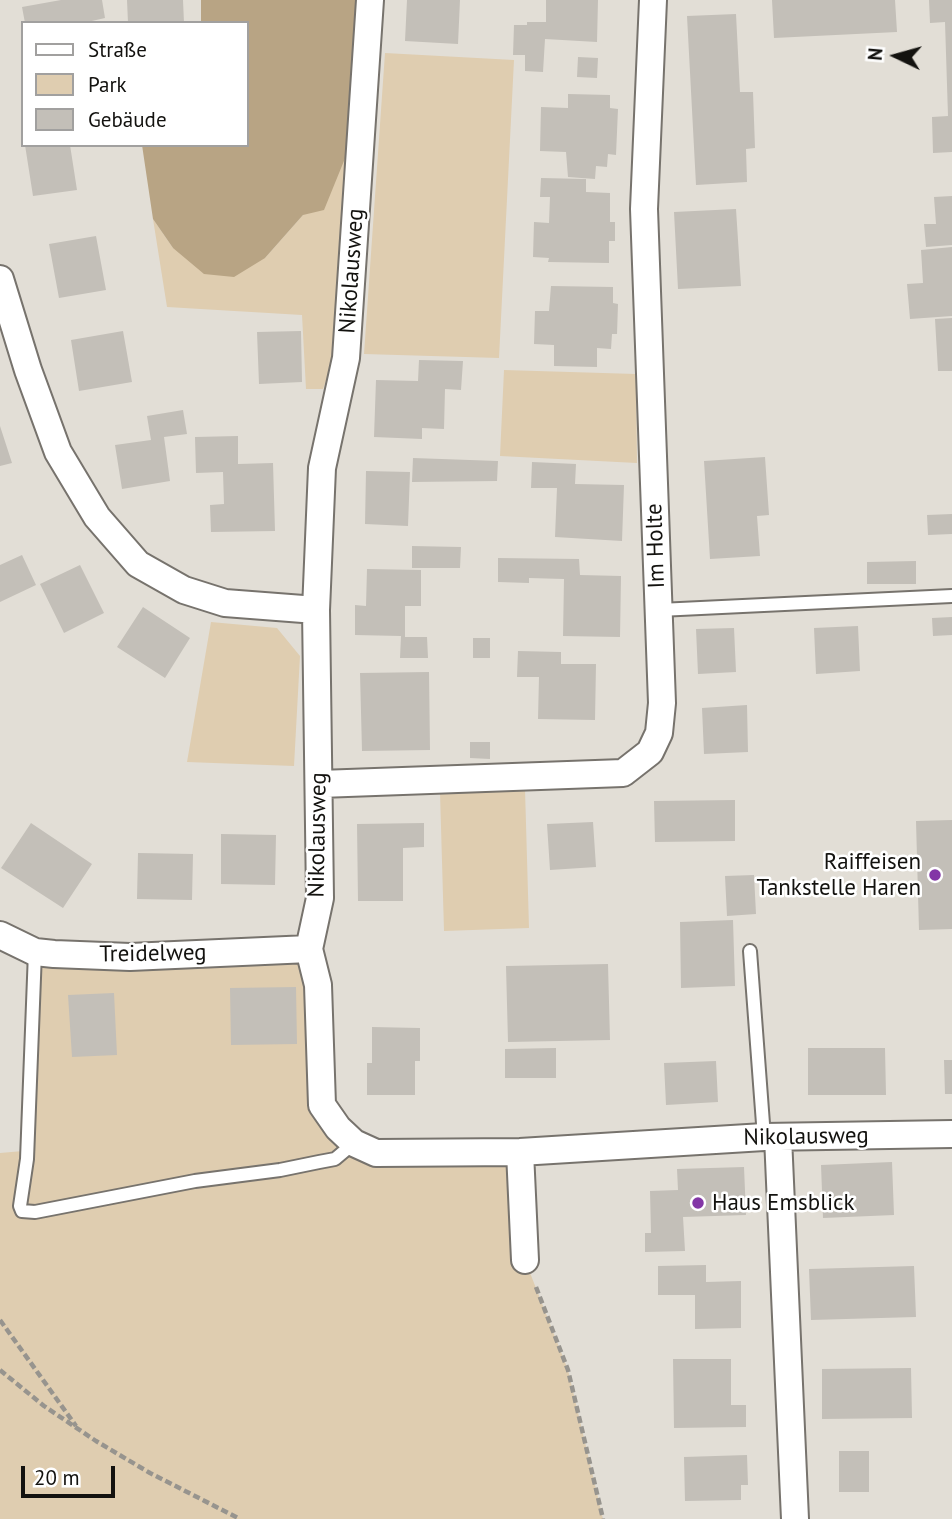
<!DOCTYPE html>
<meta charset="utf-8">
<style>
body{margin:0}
#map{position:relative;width:952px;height:1519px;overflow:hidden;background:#e2ded6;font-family:"PT Sans",sans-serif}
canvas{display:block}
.legend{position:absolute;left:21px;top:21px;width:228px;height:126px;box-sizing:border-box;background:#fff;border:2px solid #a1a09f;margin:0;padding:9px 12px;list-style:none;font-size:21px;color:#13120f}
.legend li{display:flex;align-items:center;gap:14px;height:35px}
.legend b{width:35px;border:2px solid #a1a09f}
.north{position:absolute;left:861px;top:21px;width:70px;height:70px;-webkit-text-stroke:5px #fff;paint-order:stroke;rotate:275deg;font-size:19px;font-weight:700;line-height:28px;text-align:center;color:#13120f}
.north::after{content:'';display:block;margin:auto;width:24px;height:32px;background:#13120f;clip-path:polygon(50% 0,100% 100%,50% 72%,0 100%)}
.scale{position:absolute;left:21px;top:1466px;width:94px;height:32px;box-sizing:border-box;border:4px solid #13120f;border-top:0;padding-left:9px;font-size:21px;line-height:24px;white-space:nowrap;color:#13120f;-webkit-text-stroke:5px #fff;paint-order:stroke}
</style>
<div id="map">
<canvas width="952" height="1519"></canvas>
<ul class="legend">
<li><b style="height:9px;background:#fff"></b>Straße</li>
<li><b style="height:19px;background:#dfcdb0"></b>Park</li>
<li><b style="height:19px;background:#c3bfb8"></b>Gebäude</li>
</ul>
<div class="north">N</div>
<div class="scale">20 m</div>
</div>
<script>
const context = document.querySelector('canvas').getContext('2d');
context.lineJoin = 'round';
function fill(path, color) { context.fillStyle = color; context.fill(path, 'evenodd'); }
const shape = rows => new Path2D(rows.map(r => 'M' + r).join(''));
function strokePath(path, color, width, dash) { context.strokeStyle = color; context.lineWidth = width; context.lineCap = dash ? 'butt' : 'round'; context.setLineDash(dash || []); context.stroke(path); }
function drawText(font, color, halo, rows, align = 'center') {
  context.font = font + ' "PT Sans",sans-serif'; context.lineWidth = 5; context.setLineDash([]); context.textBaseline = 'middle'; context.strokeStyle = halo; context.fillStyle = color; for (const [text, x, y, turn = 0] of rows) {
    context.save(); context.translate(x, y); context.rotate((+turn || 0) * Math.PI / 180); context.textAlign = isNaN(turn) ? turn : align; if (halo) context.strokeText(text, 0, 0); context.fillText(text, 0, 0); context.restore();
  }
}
const green = shape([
 [385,53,514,60,499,358,364,354],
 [348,151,337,349,323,389,306,389,302,315,167,307,153,219,173,248,265,258,303,215],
 [504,370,636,374,637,463,500,456],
 [211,622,277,628,300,656,294,766,187,762],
 [525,789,529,928,444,931,440,792],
 [309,949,322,1105,354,1143,520,1152,525,1260,568,1370,603,1519,0,1519,0,1153,23,1151,35,952]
]);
const forest = shape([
 [201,0,359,0,348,151,324,210,303,215,265,258,234,277,204,274,173,248,153,219,142,145,247,145,247,23,201,23]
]);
const building = shape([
 [61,0,102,0,105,18,83,23,25,23,22,7],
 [127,0,183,0,184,23,128,23],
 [407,0,460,0,458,44,405,41],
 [546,0,598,0,597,42,545,39,543,72,525,71,525,55,513,55,514,25,527,25,527,22,546,22],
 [772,0,895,0,897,32,774,38],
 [929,0,952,0,952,152,933,153,932,117,948,116,945,22,930,23],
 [736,14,740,92,753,92,755,148,746,149,747,182,696,185,687,16],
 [578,57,598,58,597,78,577,77],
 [568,94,610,95,610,108,618,109,616,155,608,154,607,167,596,166,595,179,568,177,566,152,540,151,541,107,568,108],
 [25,145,70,145,77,190,33,196],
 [541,178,586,179,586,192,610,193,610,222,615,222,615,241,609,241,609,263,548,262,549,258,533,257,534,222,549,223,550,197,540,197],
 [952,196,952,245,926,247,924,224,936,224,934,197],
 [736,209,741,286,678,289,674,212],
 [96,236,106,290,59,298,49,244],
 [952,247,952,316,910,319,907,284,923,283,921,250],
 [551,286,613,287,613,303,618,304,617,334,612,334,611,349,597,348,597,367,554,366,554,345,534,344,535,311,549,311],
 [952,318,952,371,938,371,935,319],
 [123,331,132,382,79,391,71,340],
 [301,331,302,382,259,384,257,332],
 [419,360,463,361,461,390,445,389,444,429,422,428,422,439,374,437,376,380,418,381],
 [183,410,187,434,164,437,170,481,122,489,115,445,151,440,147,416],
 [0,426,12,463,0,466],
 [238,436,238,464,273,463,275,531,211,532,210,505,224,504,223,472,196,473,195,437],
 [765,457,769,515,757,516,760,556,710,559,704,461],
 [413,458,498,461,497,481,412,482],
 [532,462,576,464,575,484,624,485,622,541,555,537,557,488,531,488],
 [366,471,410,472,408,526,365,524],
 [952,514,952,534,928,535,927,515],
 [412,546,461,547,460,568,412,568],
 [22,555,36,585,0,602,0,565],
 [498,558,579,559,580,575,621,576,620,637,563,636,564,579,529,578,529,583,498,582],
 [916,561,916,584,867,584,867,562],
 [80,565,104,613,64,633,40,584],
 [367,569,421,570,421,606,405,606,405,637,427,637,428,658,400,658,401,636,355,635,355,605,366,606],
 [143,607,190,638,165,678,117,647],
 [952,617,952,635,933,636,932,618],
 [858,626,860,671,816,674,814,628],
 [734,628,736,672,698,674,696,629],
 [473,638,490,638,490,658,473,658],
 [518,651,561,652,561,664,596,664,595,720,538,719,539,677,517,677],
 [429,672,430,750,362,751,360,673],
 [747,705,748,752,704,754,702,708],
 [470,742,490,742,490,759,470,758],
 [735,800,735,841,655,842,654,801],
 [952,820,952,929,919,930,916,821],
 [593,822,596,867,550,870,547,824],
 [31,823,92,864,63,908,1,868],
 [424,823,424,847,403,848,403,901,358,901,357,824],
 [221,834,276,835,275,885,221,884],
 [138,853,193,854,192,900,137,899],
 [754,875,756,914,727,916,725,876],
 [733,920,735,986,681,988,680,922],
 [608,964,610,1040,508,1042,506,966],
 [296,987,297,1044,231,1045,230,988],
 [114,993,117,1055,72,1057,68,995],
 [372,1027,420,1028,420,1061,415,1061,415,1095,367,1095,367,1063,372,1063],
 [556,1048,556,1078,505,1078,505,1049],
 [808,1048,885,1048,886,1095,808,1095],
 [944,1060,952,1060,952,1094,945,1094],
 [716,1061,718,1102,666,1105,664,1063],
 [892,1162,894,1215,823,1218,821,1165],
 [744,1167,746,1215,683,1217,685,1251,645,1252,645,1233,651,1233,650,1191,678,1190,677,1169],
 [706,1265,706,1282,741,1281,741,1328,695,1329,695,1295,658,1295,658,1266],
 [914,1266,916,1317,811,1320,809,1269],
 [673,1359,731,1359,731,1405,746,1405,746,1427,674,1428],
 [911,1368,912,1418,822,1419,822,1369],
 [839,1451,869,1451,869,1492,839,1492],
 [747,1455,748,1485,741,1485,741,1500,685,1501,684,1457]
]);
const path = shape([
 [536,1287,568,1370,603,1519],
 [0,1320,76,1426],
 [0,1370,44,1406,96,1441,150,1473,240,1519]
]);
const service = shape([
 [659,610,952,596],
 [750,951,764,1137],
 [35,952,27,1159,20,1206,22,1211,35,1212,195,1181,280,1170,319,1162,335,1159,354,1143]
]);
const minor = shape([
 [370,0,346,358,322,468,316,610,320,898,309,949,318,985,322,1105,338,1128,354,1143,376,1153,520,1152,764,1137,952,1134],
 [0,279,28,370,58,452,97,517,138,564,184,590,225,603,316,610],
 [320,784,623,773,650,752,659,733,662,703,644,209,653,0],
 [0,935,35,952,54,954,130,957,309,949],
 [778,1137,795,1519],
 [520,1152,525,1260]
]);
const markers = [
 [935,875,7,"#8336a6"],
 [698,1203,7,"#8336a6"]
];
const streetNames = [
 ["Nikolausweg",352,271,-86],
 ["Im Holte",656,546,-92],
 ["Nikolausweg",318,835,-89],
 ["Treidelweg",153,954,-1],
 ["Nikolausweg",806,1137,-1]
];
const poiNames = [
 ["Raiffeisen",921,862],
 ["Tankstelle Haren",921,888],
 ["Haus Emsblick",712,1203,"left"]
];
fill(green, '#dfcdb0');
fill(forest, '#b8a484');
fill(building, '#c3bfb8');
strokePath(service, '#77736d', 16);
strokePath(minor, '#77736d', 30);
strokePath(path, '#97948e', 4.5, [7, 3.5]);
strokePath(service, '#fff', 12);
strokePath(minor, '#fff', 26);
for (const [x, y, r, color] of markers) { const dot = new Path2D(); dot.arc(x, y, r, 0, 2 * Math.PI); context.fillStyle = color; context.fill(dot); strokePath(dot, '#fff', 2.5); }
drawText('23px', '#13120f', '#fff', streetNames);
drawText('23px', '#13120f', '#fff', poiNames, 'right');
</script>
